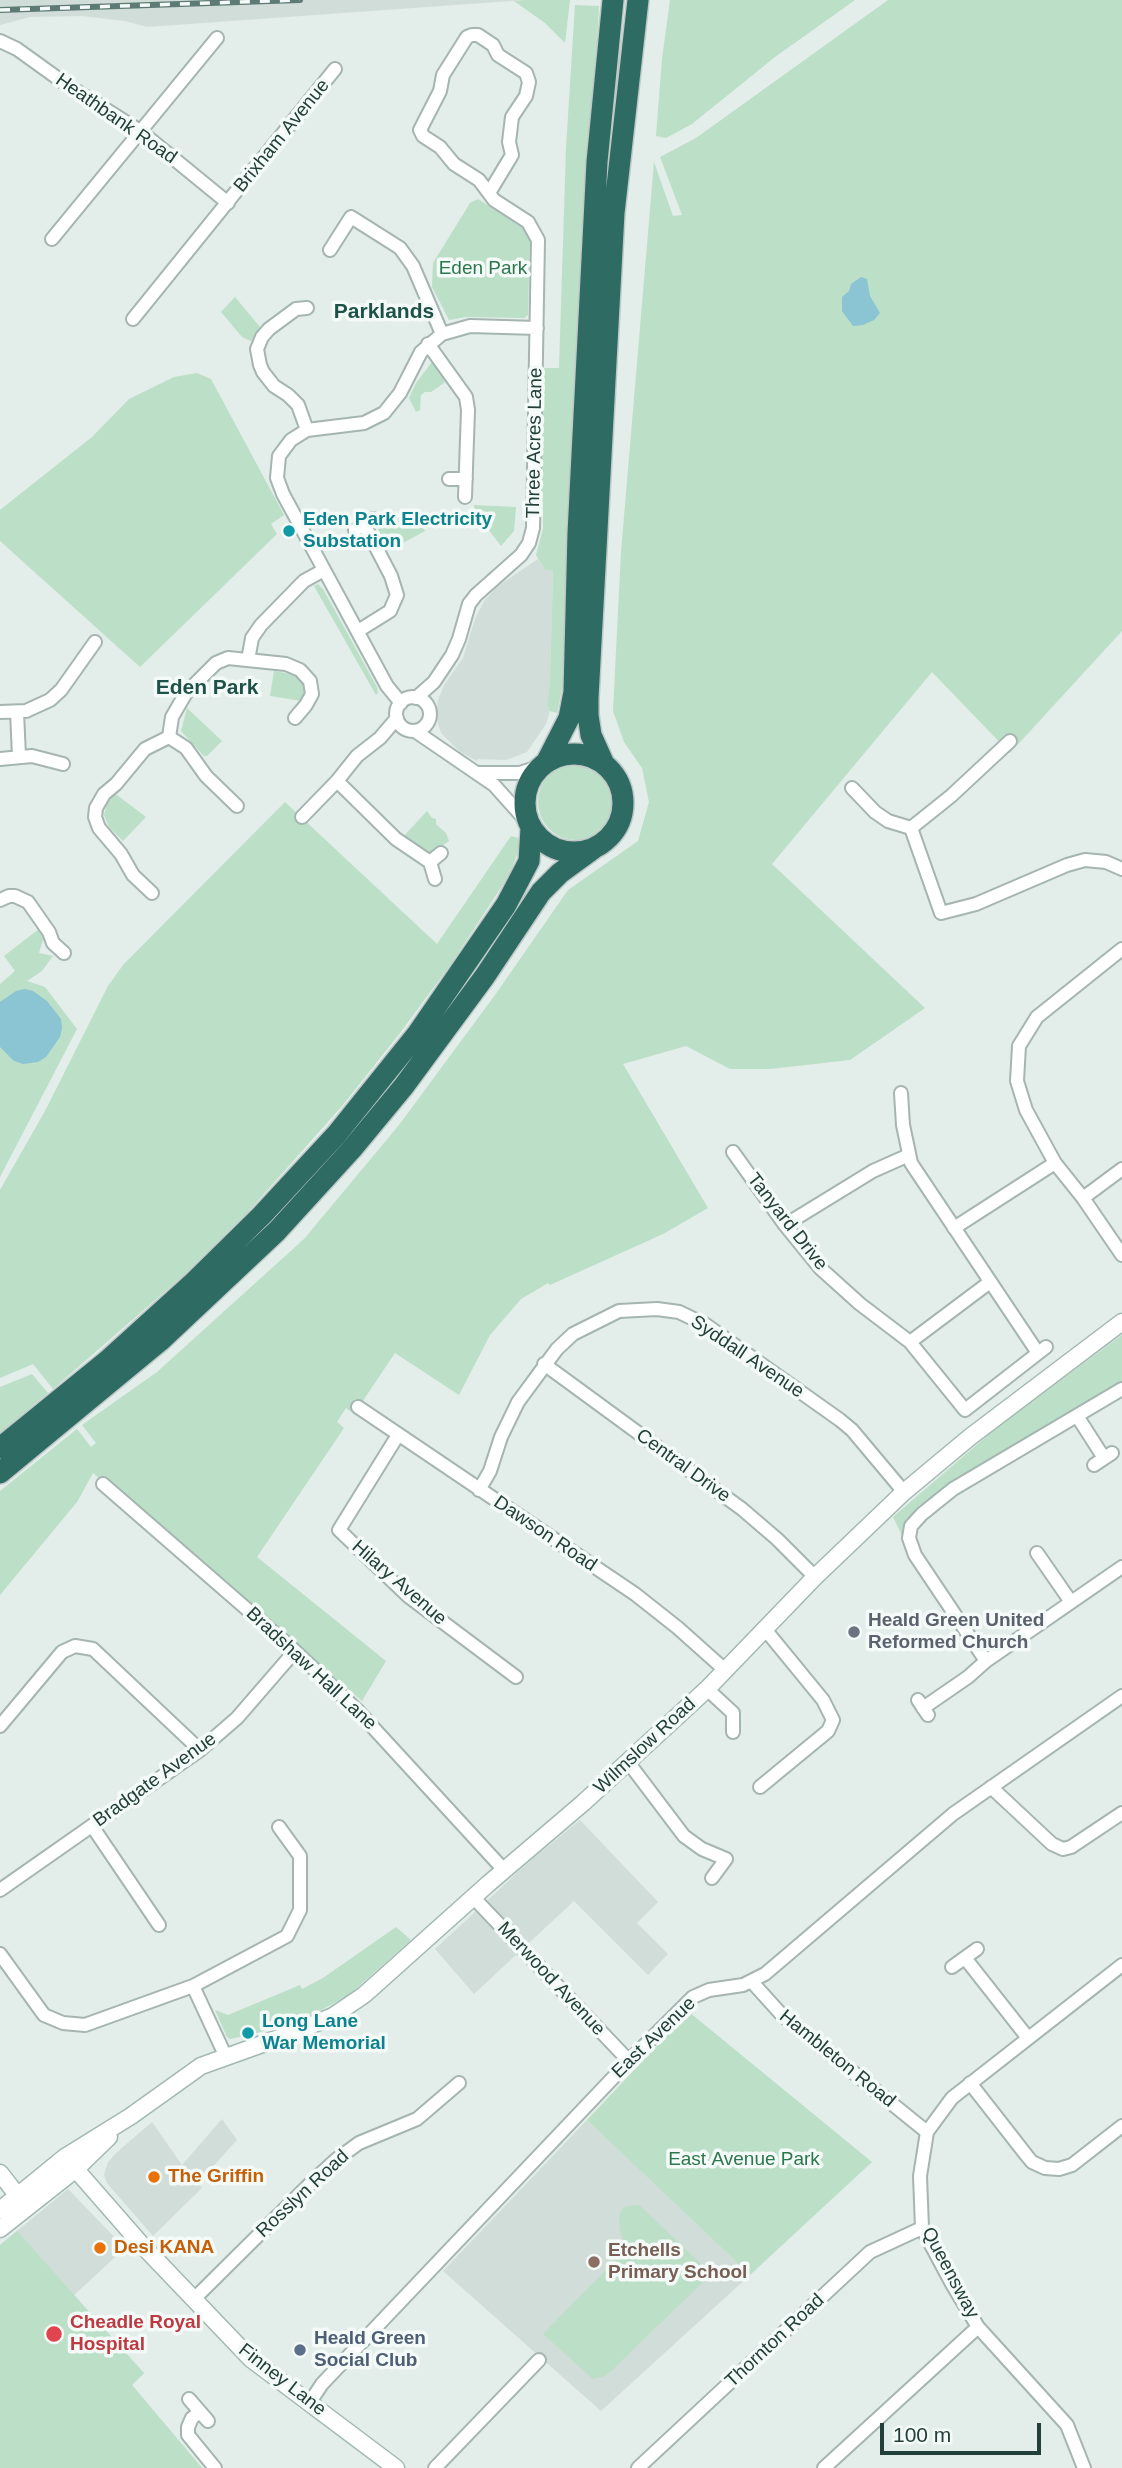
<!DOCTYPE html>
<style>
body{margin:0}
#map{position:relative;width:1122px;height:2468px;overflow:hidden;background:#e3ede9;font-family:Arial,sans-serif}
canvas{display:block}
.scale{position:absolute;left:880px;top:2423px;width:161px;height:32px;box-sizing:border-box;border:4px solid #223f39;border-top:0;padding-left:9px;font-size:21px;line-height:24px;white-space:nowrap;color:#223f39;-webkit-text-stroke:5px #f4faf7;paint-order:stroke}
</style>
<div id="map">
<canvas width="1122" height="2468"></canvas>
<div class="scale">100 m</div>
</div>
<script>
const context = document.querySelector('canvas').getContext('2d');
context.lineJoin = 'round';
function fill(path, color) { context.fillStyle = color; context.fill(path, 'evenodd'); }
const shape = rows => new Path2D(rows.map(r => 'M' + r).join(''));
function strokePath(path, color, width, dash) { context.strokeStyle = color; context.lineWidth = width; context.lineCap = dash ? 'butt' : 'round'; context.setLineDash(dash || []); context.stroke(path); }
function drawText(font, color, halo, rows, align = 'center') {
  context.font = font + ' Arial,sans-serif'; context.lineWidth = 7; context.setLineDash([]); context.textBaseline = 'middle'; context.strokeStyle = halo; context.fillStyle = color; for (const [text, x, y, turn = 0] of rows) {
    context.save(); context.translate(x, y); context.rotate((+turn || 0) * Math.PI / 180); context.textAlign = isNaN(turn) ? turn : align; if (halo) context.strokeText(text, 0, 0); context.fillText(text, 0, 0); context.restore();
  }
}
const built = shape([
 [0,0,525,0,147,27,125,21,82,16,30,17,0,25],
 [538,559,545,570,553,570,550,682,547,705,550,711,546,724,527,752,506,760,478,759,477,761,459,751,441,733,436,717,438,700,444,685,463,658,475,619,484,601,498,586],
 [580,1820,658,1902,637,1923,668,1954,648,1975,574,1901,474,1994,435,1949,532,1859],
 [222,2119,237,2140,198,2183,202,2188,153,2236,107,2183,104,2175,108,2162,116,2153,152,2122,182,2165],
 [587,2120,750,2275,601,2411,443,2271],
 [68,2189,125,2248,73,2296,144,2373,132,2385,202,2468,0,2468,0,2245]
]);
const green = shape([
 [525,0,570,0,565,43,545,23,514,1],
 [670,0,855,0,775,57,692,124,666,138,656,136,662,59],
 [888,0,1122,0,1122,631,1010,753,932,672,772,864,925,1008,850,1060,770,1069,730,1069,686,1046,623,1064,708,1208,663,1234,550,1285,548,1283,521,1299,490,1335,459,1395,395,1353,354,1414,346,1408,337,1422,344,1428,257,1557,386,1661,362,1701,93,1473,77,1502,0,1595,0,1491,77,1429,91,1447,96,1443,82,1425,157,1372,304,1239,399,1125,495,995,568,890,638,841,649,802,642,768,624,742,613,711,621,552,654,162,673,216,682,215,660,157,696,138],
 [575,5,599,6,563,684,557,713,550,711,547,705,550,682,553,570,545,570,536,555,543,529,543,502,540,501,543,368,559,368,566,148],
 [478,199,523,228,530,237,528,315,524,318,466,317,449,320,432,287,433,263,470,203],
 [235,297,260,327,251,341,242,337,221,312],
 [432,362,439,370,439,374,441,373,445,378,444,383,431,392,425,392,421,395,420,410,416,412,409,398,416,383],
 [197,373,211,379,284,515,271,524,277,534,140,667,0,541,0,510,92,437,129,399,174,377],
 [474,505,516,507,514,531,501,546,475,512],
 [415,512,425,531,390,550,388,549,378,531,379,526,385,523,392,525],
 [318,584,323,589,377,687,378,693,376,695,314,586],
 [274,671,297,675,304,683,306,692,302,701,270,696],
 [187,708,222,741,207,756,204,756,181,731],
 '538 802a38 38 0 1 1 76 0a38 38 0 1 1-76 0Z',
 [117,795,146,817,123,841,109,827,104,815,107,803,112,796],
 [285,802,437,944,511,836,518,838,519,850,511,870,502,886,451,964,400,1033,342,1106,247,1213,185,1274,53,1389,33,1364,0,1378,0,1190,45,1111,108,986,123,965],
 [427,811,432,818,436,819,436,824,446,833,449,841,430,854,403,837],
 [39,929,44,936,39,953,53,956,42,971,27,981,45,987,77,1029,0,1177,0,984,15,971,4,956],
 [1122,1335,1122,1381,945,1487,916,1511,905,1542,893,1517,995,1429],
 [32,1374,48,1393,0,1433,0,1387],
 [396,1927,411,1940,349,1995,312,2015,257,2033,230,2039,227,2037,215,2010,228,2015,300,1985,302,1989,323,1978],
 [689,2012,872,2162,750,2275,587,2120],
 [639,2205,702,2265,707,2278,612,2370,605,2376,593,2379,543,2334,612,2264,626,2245,620,2231,619,2217,622,2209,627,2206],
 [17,2231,144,2373,132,2385,202,2468,0,2468,0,2245]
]);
const water = shape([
 [861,277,867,279,870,296,880,313,874,320,863,325,853,326,842,311,842,297,849,291,851,284],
 [25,989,33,991,47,1001,61,1019,62,1028,60,1037,46,1057,38,1062,23,1064,14,1061,0,1047,0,1002,16,991]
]);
const street = shape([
 [0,41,17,49,67,85,140,131,228,203],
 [52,239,217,38],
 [330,250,351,217,400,248,413,266,442,334],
 [307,308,296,309,269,329,262,337,257,349,260,365,263,372,274,386,288,395,298,405,307,430],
 [133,319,335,69],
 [428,344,466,397,468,410,465,497],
 [449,479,466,479],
 [355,530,373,519],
 [358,631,390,611,397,595,391,576,364,524],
 [248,660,252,638,261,625,304,581,324,570],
 '396 714a17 17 0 1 1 34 0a17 17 0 1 1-34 0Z',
 [416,698,434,682,452,655,459,639,469,604,476,595,521,555,529,543,533,528,538,240,528,222,494,200,479,180,454,164,440,147,423,136,420,130,440,91,443,75,467,37,472,35,478,35,493,45,498,55,526,73,529,82,526,96,512,117,509,142,512,155,489,193],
 [401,703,387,686,283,494,277,478,279,456,291,440,307,430,364,423,384,413,400,393,421,352,442,334,470,326,537,328],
 [0,712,26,711,50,700,61,690,95,642],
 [17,712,19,756],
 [415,731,494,785,528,823],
 [169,737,172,717,186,693,216,663,228,658,286,664,300,670,310,681,312,694,306,705,295,718],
 [169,737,186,748,206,776,237,806],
 [0,759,32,756,63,764],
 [479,773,520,773,541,766],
 [337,781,396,839,430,862],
 [852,788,875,812,888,821,911,828],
 [302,817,337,781,357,756,380,738,397,718],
 [911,828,941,913,976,904,1067,865,1085,860,1106,862,1122,869],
 [911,828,951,796,1010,741],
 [435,879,430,862,441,853],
 [152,893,133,875,121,854,99,828,95,817,96,808,104,794,116,784,145,749,169,737],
 [0,900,9,896,15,896,28,902,49,932,53,943,64,953],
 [1122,949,1037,1017,1019,1046,1017,1081,1026,1110,1055,1163,1083,1198,1122,1255],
 [901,1093,903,1125,911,1163,1038,1353],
 [733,1152,785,1225,820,1268,860,1304,910,1342,965,1410,1046,1347],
 [1083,1198,1122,1169],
 [785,1225,873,1171,909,1155],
 [954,1228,1055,1163],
 [910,1342,990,1282],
 [544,1364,742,1509,777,1539,815,1577],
 [358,1407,635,1594,678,1628,725,1670],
 [1077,1416,1104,1458],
 [398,1435,339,1530,408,1596,516,1677],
 [1094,1465,1112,1453],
 [103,1484,295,1651,357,1710,504,1870],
 [479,1490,490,1471,501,1437,518,1402,557,1349,573,1334,619,1311,657,1309,679,1312,706,1325,840,1420,852,1430,904,1492],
 [1037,1553,1071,1602],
 [986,1661,915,1555,909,1538,911,1526,922,1514,953,1489,1122,1389],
 [707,1689,733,1713,733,1732],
 [918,1700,928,1715],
 [923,1708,968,1677,986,1661,1122,1567],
 [0,1726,62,1652,75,1646,93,1649,200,1750],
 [628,1762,684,1836,702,1849,726,1859,712,1878],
 [760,1787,828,1731,833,1720,823,1700,764,1628],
 [991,1787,1052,1844,1063,1849,1071,1847,1122,1813],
 [92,1826,159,1925],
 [0,1890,200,1750,237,1718,295,1651],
 [473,1897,629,2061],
 [0,1954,44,2015,63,2023,85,2025,193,1986],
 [965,1958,1028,2038],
 [952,1967,977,1949],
 [752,1982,781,2014,927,2132],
 [225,2055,193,1986,287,1936,300,1910,300,1856,279,1827],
 [970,2083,1027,2156,1032,2162,1045,2168,1059,2169,1072,2165,1122,2126],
 [194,2299,316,2178,337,2159,359,2143,417,2119,459,2083],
 [189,2399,208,2421],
 [310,2402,322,2384,629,2061,693,1997,709,1990,743,1985,765,1974,953,1814,1122,1696],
 [200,2412,192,2418,188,2427,188,2435,215,2468],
 [435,2468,539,2360],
 [638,2468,870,2252,922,2228],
 [824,2468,978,2327],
 [1084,2468,1067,2425,978,2327,952,2284,922,2228,920,2176,927,2132,952,2098,1122,1965]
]);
const secondary = shape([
 [65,2157,141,2244,251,2359,396,2468],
 [0,2173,24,2204],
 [0,2210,65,2157,131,2116,201,2066,293,2033,333,2016,364,1995,488,1884,583,1803,707,1689,815,1577,904,1492,970,1437,1122,1322],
 [0,2229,76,2169,109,2137]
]);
const highway = shape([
 '525 803a49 49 0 1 1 98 0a49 49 0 1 1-98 0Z',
 [546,763,569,718,574,692,578,533,597,162,613,0],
 [604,764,591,735,588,715,588,698,614,213,638,0],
 [0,1448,107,1361,194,1282,262,1215,336,1135,418,1033,506,905,529,861,531,828],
 [0,1473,160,1341,277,1231,351,1150,404,1086,485,976,541,892,560,873,593,849]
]);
const rail = shape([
 [0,10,300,0]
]);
const markers = [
 [289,531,7,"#0f9aa8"],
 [854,1632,7,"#6b7280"],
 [248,2033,7,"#0f9aa8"],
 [154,2177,7,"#e8710a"],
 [100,2248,7,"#e8710a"],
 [594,2262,7,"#8d6e63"],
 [54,2334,9,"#e0444e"],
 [300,2350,7,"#5c6f8a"]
];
const streetNames = [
 ["Heathbank Road",116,119,35],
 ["Brixham Avenue",282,136,-51],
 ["Three Acres Lane",535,443,-89],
 ["Tanyard Drive",787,1222,52],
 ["Syddall Avenue",747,1357,34],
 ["Central Drive",683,1466,36],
 ["Dawson Road",545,1534,34],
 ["Hilary Avenue",399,1583,41],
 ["Bradshaw Hall Lane",311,1669,43],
 ["Wilmslow Road",645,1746,-43],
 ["Bradgate Avenue",155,1780,-36],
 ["Merwood Avenue",551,1979,47],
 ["East Avenue",654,2038,-44],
 ["Hambleton Road",837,2059,39],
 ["Rosslyn Road",303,2194,-43],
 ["Queensway",950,2273,62],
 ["Thornton Road",775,2341,-43],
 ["Finney Lane",282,2380,38]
];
const parkNames = [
 ["Eden Park",483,269],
 ["East Avenue Park",744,2160]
];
const cultureNames = [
 ["Eden Park Electricity",303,520],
 ["Substation",303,542],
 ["Long Lane",262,2022],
 ["War Memorial",262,2044]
];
const worshipNames = [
 ["Heald Green United",868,1621],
 ["Reformed Church",868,1643]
];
const foodNames = [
 ["The Griffin",168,2177],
 ["Desi KANA",114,2248]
];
const educationNames = [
 ["Etchells",608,2251],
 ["Primary School",608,2273]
];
const healthNames = [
 ["Cheadle Royal",70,2323],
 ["Hospital",70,2345]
];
const serviceNames = [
 ["Heald Green",314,2339],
 ["Social Club",314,2361]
];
const neighbourhoodNames = [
 ["Parklands",384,312],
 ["Eden Park",207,688]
];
fill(built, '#d1ddd8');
fill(green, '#bcdfc7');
fill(water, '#8bc4d3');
strokePath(street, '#a5b5b1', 16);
strokePath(secondary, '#a1b9b2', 19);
strokePath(highway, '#c1c9c8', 24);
strokePath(street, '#fff', 12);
strokePath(secondary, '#fff', 16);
strokePath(highway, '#2e6c63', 21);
strokePath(rail, '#5d7b74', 6);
strokePath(rail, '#f4faf7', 3.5, [10]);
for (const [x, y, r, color] of markers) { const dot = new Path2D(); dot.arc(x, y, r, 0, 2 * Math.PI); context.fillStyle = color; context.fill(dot); strokePath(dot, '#f4faf7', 2.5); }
drawText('19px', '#223f39', '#f4faf7', streetNames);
drawText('19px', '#2c774d', '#f4faf7', parkNames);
drawText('bold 19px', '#0d838f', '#f4faf7', cultureNames, 'left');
drawText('bold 19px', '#5b616d', '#f4faf7', worshipNames, 'left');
drawText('bold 19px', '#c56008', '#f4faf7', foodNames, 'left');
drawText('bold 19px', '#785e54', '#f4faf7', educationNames, 'left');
drawText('bold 19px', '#be3a42', '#f4faf7', healthNames, 'left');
drawText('bold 19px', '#4e5e75', '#f4faf7', serviceNames, 'left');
drawText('bold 21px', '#1e5248', '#f4faf7', neighbourhoodNames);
</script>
